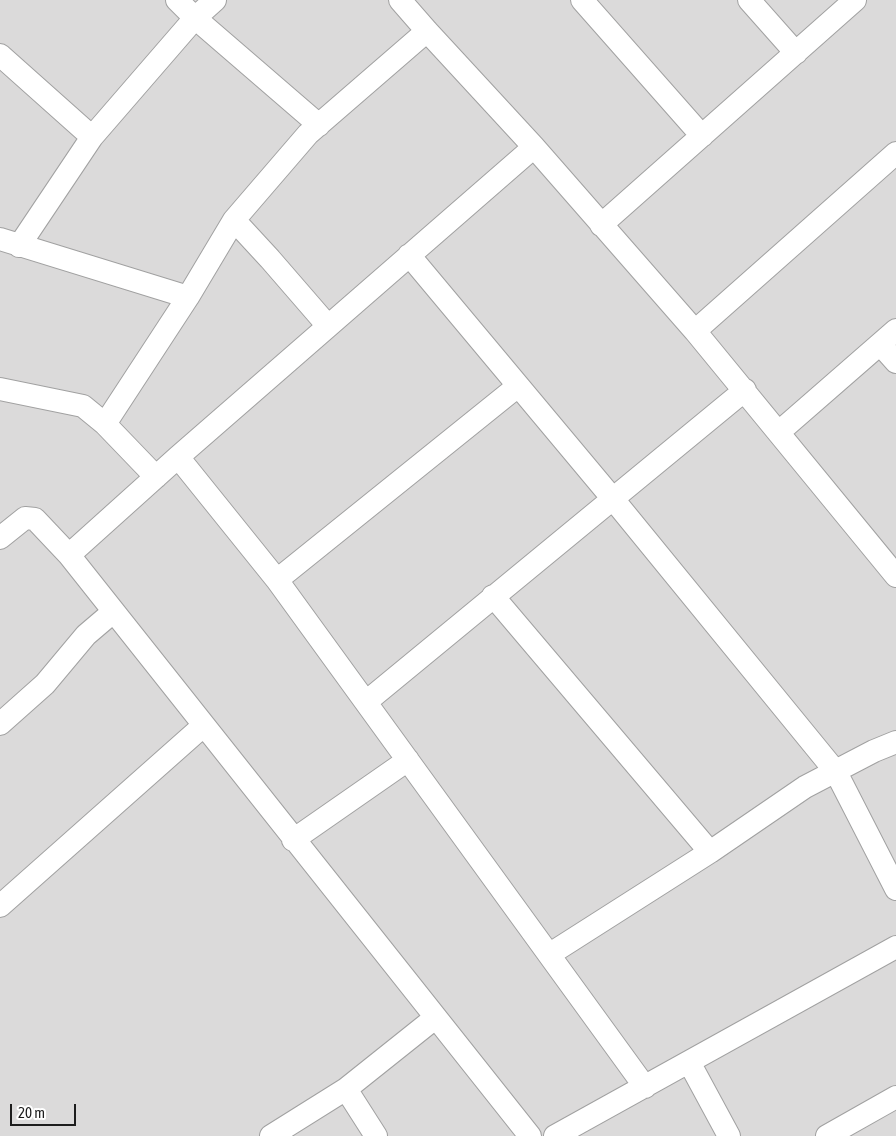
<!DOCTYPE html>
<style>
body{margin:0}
#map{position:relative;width:896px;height:1136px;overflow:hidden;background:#eee9e3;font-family:"Asap Condensed",sans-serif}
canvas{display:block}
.scale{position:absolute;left:10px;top:1104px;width:66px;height:22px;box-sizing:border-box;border:2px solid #1d1d1d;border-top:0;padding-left:6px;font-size:15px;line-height:18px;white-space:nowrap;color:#1d1d1d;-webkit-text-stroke:4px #fff;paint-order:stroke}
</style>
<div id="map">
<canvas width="896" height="1136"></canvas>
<div class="scale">20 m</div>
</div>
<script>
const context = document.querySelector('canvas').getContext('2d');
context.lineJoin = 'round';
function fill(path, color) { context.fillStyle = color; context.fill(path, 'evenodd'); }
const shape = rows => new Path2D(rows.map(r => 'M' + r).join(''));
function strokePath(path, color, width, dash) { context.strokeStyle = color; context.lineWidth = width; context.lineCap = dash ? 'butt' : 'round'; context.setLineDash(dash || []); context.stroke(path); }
const residential = shape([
 [0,0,896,0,896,1136,0,1136]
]);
const minor = shape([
 [177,0,195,18,319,125],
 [400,0,427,31,534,147,695,331,896,576],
 [582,0,702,136],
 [749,0,796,53],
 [0,55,92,137],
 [234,220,270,259,328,326],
 [601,225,855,0],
 [0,239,188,297],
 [19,246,92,137,195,18,215,0],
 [409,255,613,499,836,772,896,889],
 [695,331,896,153],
 [880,344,896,362],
 [0,389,83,406,105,424,156,477],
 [105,424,188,297,234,220,308,134,427,31],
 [779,432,896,330],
 [178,457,277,580,645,1087],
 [0,538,25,518,35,519,69,555,530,1136],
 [69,555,178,457,534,147],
 [277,580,518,386],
 [493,596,710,852],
 [366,702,745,390],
 [0,724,45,684,86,635,113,612],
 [293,840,408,760],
 [0,906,203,726],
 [550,954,710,852,805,787,874,751,896,742],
 [689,1062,729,1136],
 [346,1089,376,1136],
 [271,1136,346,1089,435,1018],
 [555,1136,896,947],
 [827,1136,896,1097]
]);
fill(residential, '#dbdada');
strokePath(minor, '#a1a1a1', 24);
strokePath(minor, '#fff', 22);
</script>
